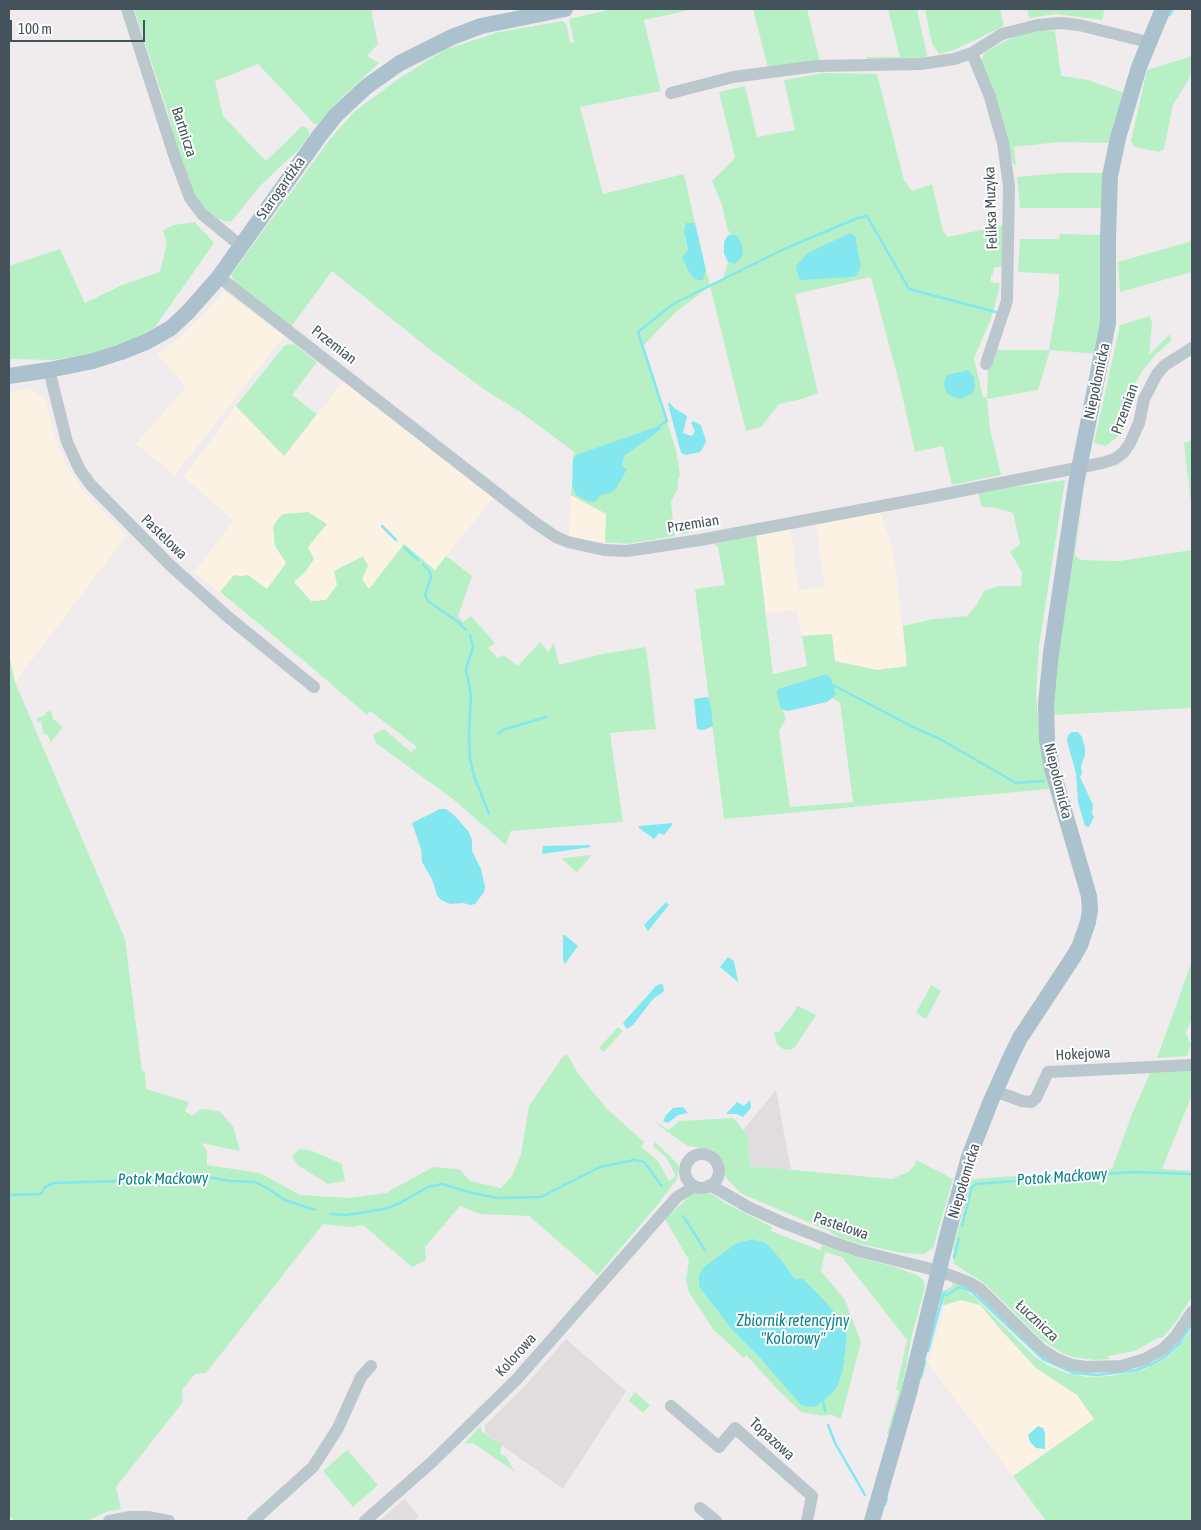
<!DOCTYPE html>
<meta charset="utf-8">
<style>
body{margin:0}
#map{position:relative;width:1201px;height:1530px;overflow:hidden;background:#f0eced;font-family:"Asap Condensed",sans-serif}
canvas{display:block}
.frame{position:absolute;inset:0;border:10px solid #44535b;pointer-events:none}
.scale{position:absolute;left:10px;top:20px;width:135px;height:22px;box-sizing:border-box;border:2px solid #44535b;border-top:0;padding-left:6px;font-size:15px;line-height:18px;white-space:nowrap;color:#44535b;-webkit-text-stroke:4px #fff;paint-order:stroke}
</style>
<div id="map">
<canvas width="1201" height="1530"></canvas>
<div class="frame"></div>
<div class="scale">100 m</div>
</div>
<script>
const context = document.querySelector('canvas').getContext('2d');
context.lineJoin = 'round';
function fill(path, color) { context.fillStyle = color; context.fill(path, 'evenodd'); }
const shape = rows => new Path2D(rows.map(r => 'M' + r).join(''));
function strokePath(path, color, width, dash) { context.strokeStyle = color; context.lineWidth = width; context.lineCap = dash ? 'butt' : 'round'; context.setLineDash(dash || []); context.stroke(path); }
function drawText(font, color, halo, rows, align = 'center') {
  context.font = font + ' "Asap Condensed",sans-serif'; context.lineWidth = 4; context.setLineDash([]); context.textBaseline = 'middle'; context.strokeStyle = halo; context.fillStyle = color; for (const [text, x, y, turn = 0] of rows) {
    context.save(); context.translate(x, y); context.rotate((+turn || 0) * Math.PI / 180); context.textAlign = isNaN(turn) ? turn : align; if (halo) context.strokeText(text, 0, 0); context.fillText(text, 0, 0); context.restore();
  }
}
const commercial = shape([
 [224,291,284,336,175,475,136,444,186,387,157,354,176,341,209,309],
 [343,381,493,498,435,570,405,544,310,666,194,572,234,521,183,476,218,433,222,425,236,406,285,456],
 [30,388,46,400,56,443,64,460,79,486,126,536,15,682,9,655,9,393],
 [571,495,606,514,605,542,569,538],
 [880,512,893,550,907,666,877,670,835,661,831,634,802,636,797,610,766,613,756,534,790,528,799,590,825,587,816,525],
 [961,1300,980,1305,1002,1331,1036,1368,1077,1395,1094,1419,1013,1476,928,1363,945,1305]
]);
const education = shape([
 [776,1090,791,1170,750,1166,748,1136,743,1130],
 [566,1339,626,1391,563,1489,485,1433,485,1425,524,1387],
 [404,1499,419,1516,413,1521,379,1521]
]);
const green = shape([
 [134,9,371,9,378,44,367,56,379,63,337,102,318,124,314,124,309,119,309,118,258,64,215,81,223,116,266,161,302,126,307,128,310,134,299,149,259,187,232,221,226,222,220,219,218,221,209,214,197,200,179,153,168,113],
 [612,9,694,9,644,20,661,91,580,107,603,194,684,174,695,223,686,223,685,238,688,250,705,275,706,270,710,285,723,279,728,262,735,264,736,235,731,235,727,228,722,205,712,181,735,158,719,92,745,86,757,137,795,130,784,80,823,73,877,74,904,180,912,191,932,184,943,231,948,237,1004,225,1002,267,994,267,993,275,991,275,991,282,1000,283,998,293,991,319,974,358,983,397,987,398,988,370,995,350,1049,350,1059,292,1059,274,1018,272,1020,239,1059,239,1060,234,1102,235,1101,323,1096,354,1050,350,1038,390,987,399,990,429,1001,475,952,485,943,446,915,452,900,386,871,277,795,294,818,393,802,399,779,404,761,427,746,431,710,286,676,312,643,346,676,450,680,475,678,479,678,488,671,502,673,521,676,524,687,523,689,533,682,534,680,528,674,529,675,536,627,544,605,542,606,514,571,495,572,485,577,496,608,494,622,466,624,456,629,451,576,455,573,458,574,452,519,411,488,392,432,351,332,271,291,327,238,288,231,275,330,139,354,112,397,80,444,50,499,32,563,21,567,26,570,43,574,42,569,19],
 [753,9,807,9,820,62,768,68],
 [888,9,917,9,927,55,924,59,868,60,866,57,900,57],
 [925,9,1000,9,1004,26,954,50,939,54,932,44],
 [1027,9,1105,9,1102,20,1056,14,1029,18],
 [1036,29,1055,31,1061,76,1088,80,1124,93,1112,143,1060,142,1014,147,1016,165,1013,164,1002,126,980,63,985,52,1007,40],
 [1192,56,1190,77,1173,105,1164,149,1159,152,1135,147,1131,141,1147,70],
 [1060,173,1105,173,1103,208,1020,208,1017,177],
 [195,222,214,243,155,327,138,337,94,353,54,360,9,359,9,266,60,249,85,303,122,285,160,272,167,243,163,230,174,225],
 [1192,241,1192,272,1120,292,1118,262],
 [1150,316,1152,323,1149,355,1170,334,1171,341,1156,354,1143,370,1133,387,1122,433,1106,446,1094,443,1120,325],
 [294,344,317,362,292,395,317,414,284,456,236,406,285,345],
 [1192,440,1192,513,1184,443],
 [1065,480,1039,646,1036,695,1041,753,1049,789,724,819,695,589,725,585,718,547,714,544,756,534,773,674,807,666,802,636,832,634,835,661,877,670,907,666,903,626,934,619,967,616,976,606,984,591,999,586,1021,586,1022,572,1010,552,1020,544,1013,513,996,508,982,507,978,492],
 [826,674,836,695,832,698,840,703,853,802,790,807,779,731,786,719,776,691,781,688],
 [1085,489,1075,555,1080,560,1119,561,1192,550,1192,708,1051,715,1059,644],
 [308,512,327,524,308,547,314,559,305,572,294,582,311,601,326,600,337,585,334,571,363,556,368,566,362,579,369,589,404,544,435,570,446,556,472,576,458,616,463,622,471,616,495,643,488,648,498,658,503,655,518,666,540,642,548,652,554,643,559,665,602,654,646,647,656,729,610,733,623,822,511,831,506,845,454,800,376,743,373,735,384,729,411,752,417,747,370,711,367,715,310,666,220,592,234,575,241,576,248,575,267,589,286,563,275,546,273,526,282,514],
 [9,655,15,682,125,939,142,1071,145,1071,146,1089,189,1102,185,1111,192,1116,201,1109,219,1111,233,1126,240,1151,201,1143,207,1151,207,1165,260,1173,300,1195,349,1198,386,1193,433,1167,459,1169,470,1181,501,1188,512,1176,521,1154,529,1106,562,1058,567,1054,579,1075,607,1109,644,1142,641,1147,658,1161,669,1181,676,1176,666,1157,653,1146,655,1142,677,1163,679,1168,677,1179,659,1203,597,1276,595,1273,529,1216,480,1214,460,1206,425,1247,426,1260,412,1267,363,1225,352,1227,323,1224,206,1373,195,1374,182,1390,183,1402,116,1487,121,1509,106,1512,87,1521,15,1521,9,1516],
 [51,711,53,719,63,727,51,742,47,734,44,734,41,723,43,721,38,722,37,718,43,716,46,714,46,712],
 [592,855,577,872,563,860,563,858],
 [1192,961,1192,1018,1186,1033,1191,1045,1187,1056,1157,1058],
 [931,985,941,991,926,1019,916,1013],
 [798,1006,816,1015,795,1047,791,1050,783,1049,777,1044,774,1032,779,1032,796,1009,796,1007],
 [618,1027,623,1031,604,1052,599,1048],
 [1192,1071,1192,1095,1162,1169,1192,1171,1192,1297,1175,1323,1163,1337,1156,1339,1135,1351,1108,1356,1109,1359,1095,1360,1073,1357,1062,1353,1042,1340,984,1283,954,1264,953,1258,954,1250,953,1248,972,1179,1112,1169,1132,1114,1150,1073],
 [734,1118,748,1136,750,1166,892,1179,908,1172,915,1165,916,1160,953,1179,933,1248,924,1254,902,1253,860,1244,838,1237,827,1230,742,1194,726,1178,723,1161,713,1150,688,1146,651,1120,669,1130,679,1121],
 [299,1149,310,1150,342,1164,345,1181,328,1184,299,1166,292,1157],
 [696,1192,712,1194,725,1203,772,1227,771,1231,820,1250,822,1245,853,1256,895,1267,917,1275,923,1280,925,1287,912,1335,902,1388,890,1434,887,1434,899,1391,896,1390,907,1340,842,1257,825,1252,821,1271,845,1300,861,1342,841,1419,830,1414,823,1416,801,1412,781,1393,746,1355,744,1358,713,1329,689,1292,686,1280,689,1260,665,1219,692,1194],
 [753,1239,766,1243,780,1258,795,1279,847,1335,843,1370,829,1396,817,1406,761,1359,733,1331,737,1243],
 [952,1283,966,1287,965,1290,973,1296,1034,1356,1049,1366,1067,1373,1087,1377,1111,1376,1145,1369,1169,1356,1180,1345,1192,1329,1192,1521,1046,1521,1013,1476,1094,1419,1077,1395,1036,1368,1002,1331,980,1305,961,1300,945,1305,939,1304,942,1292,953,1286],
 [635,1392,650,1405,643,1413,629,1401],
 [481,1425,481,1431,502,1445,500,1453,506,1457,515,1472,473,1443,464,1444],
 [347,1450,378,1485,353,1507,323,1471]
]);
const water = shape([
 [686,223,695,223,706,270,703,280,697,280,690,274,682,258,688,250,684,231],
 [850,233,855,236,861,267,857,275,854,277,800,280,796,269,797,265,808,253],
 [728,235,736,235,742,244,743,255,735,264,728,262,724,253,724,242],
 [968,370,974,377,975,387,972,394,961,399,951,396,946,392,944,383,947,375],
 [669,402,674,408,687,416,683,433,692,436,695,431,691,423,693,421,701,425,706,441,703,448,700,452,686,455,681,453,668,404],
 [659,426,661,429,624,456,622,466,627,469,616,489,608,494,601,495,595,502,587,501,576,495,572,485,573,458,576,455],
 [826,674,831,678,836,695,827,702,788,711,781,709,776,691,781,688],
 [707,697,709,699,711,708,713,726,704,730,697,729,694,699],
 [1072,732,1078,732,1082,737,1085,748,1085,755,1081,766,1082,774,1080,777,1093,805,1092,813,1094,817,1089,827,1085,826,1078,802,1076,773,1067,741,1068,735],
 [440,809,446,809,454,815,469,832,472,840,472,851,481,869,485,887,484,892,475,904,471,905,463,903,450,904,441,900,437,895,432,879,422,862,421,849,412,823],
 [672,823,673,824,664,835,659,833,654,839,639,828,639,826],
 [589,845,591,847,542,854,543,846],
 [666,902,669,905,648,931,644,925],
 [563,935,565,935,578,946,565,964,563,960],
 [728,957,734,961,738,982,720,967],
 [660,984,663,985,664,991,653,999,633,1025,627,1029,623,1023,656,986],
 [750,1100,751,1108,743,1117,737,1114,726,1114,737,1102,744,1106],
 [683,1107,688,1113,678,1115,668,1123,663,1121,666,1115,673,1108],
 [753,1239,766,1243,780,1258,795,1279,802,1278,823,1299,838,1317,847,1335,843,1370,837,1387,829,1396,817,1406,809,1407,801,1405,761,1359,733,1331,699,1286,699,1275,704,1267,737,1243],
 [1038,1426,1043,1428,1045,1433,1045,1449,1036,1448,1030,1442,1028,1435]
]);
const stream = shape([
 [1170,15,1173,9],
 [659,426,667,421,638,332,673,304,691,295,784,249,858,218,867,216,909,289,996,312],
 [382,526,396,540],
 [404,547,418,560],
 [423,564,430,572,431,577,425,595,428,601,458,622,466,630],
 [470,635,473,647,466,669,471,695,469,732,470,759,474,776,489,814],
 [833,685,911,726,938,738,1016,783,1044,781],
 [498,734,503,730,546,717],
 [9,1195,41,1194,45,1187,54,1183,156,1180,195,1175,230,1181,255,1182,267,1188,285,1200,315,1210],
 [330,1214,346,1215,385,1209,400,1203,428,1187,442,1184,472,1193,498,1198,541,1197,600,1167,634,1160,644,1162,662,1186],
 [683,1216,705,1250],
 [962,1226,972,1187,976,1184,1132,1172,1192,1174],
 [954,1257,959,1239],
 [944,1294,947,1295,959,1287,971,1291,1043,1359,1074,1373,1096,1375,1106,1374,1136,1370,1152,1364,1166,1356,1179,1344,1192,1324],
 [928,1351,944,1292],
 [921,1377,925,1362],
 [823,1402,825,1411],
 [828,1425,835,1443,865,1495],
 [885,1505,887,1498]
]);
const minor = shape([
 [127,9,175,158,190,198,202,214,241,246],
 [972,53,990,97,1003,143,1009,186,1007,301,986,364],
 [671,93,733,77,817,66,921,64,954,59,972,53,1002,34,1038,25,1061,23,1079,25,1148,42],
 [219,277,534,522,556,537,568,542,604,550,627,551,700,540,935,496,1102,463,1115,459,1124,452,1130,443,1139,423,1144,399,1157,374,1165,365,1192,348],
 [49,370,67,442,80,470,91,485,170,565,228,617,314,687],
 [995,1091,1022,1101,1031,1102,1036,1098,1048,1072,1192,1065],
 '685 1171a17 17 0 1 1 34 0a17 17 0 1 1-34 0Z',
 [710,1185,748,1207,781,1222,835,1243,859,1251,939,1271,968,1282,980,1289,1041,1349,1057,1359,1072,1365,1087,1367,1121,1366,1145,1359,1163,1349,1175,1337,1192,1312],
 [671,1406,719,1447,735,1428,812,1496,807,1521],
 [700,1508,716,1521],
 [109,1521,130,1517,148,1517,169,1521],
 [253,1521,313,1467,338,1428,361,1377,371,1366],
 [365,1521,432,1462,516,1380,677,1197,695,1186]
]);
const major = shape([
 [9,376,49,370,93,361,121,352,146,342,171,328,188,312,219,277,320,135,336,115,366,87,400,63,452,37,481,26,565,9],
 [872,1521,909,1393,949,1229,969,1157,990,1103,1012,1054,1020,1038,1074,956,1080,945,1088,922,1090,910,1089,896,1052,769,1047,740,1046,704,1051,653,1076,484,1108,323,1108,238,1110,176,1118,138,1139,67,1163,9]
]);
const streetNames = [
 ["Bartnicza",184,132,72],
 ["Starogardzka",281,188,-55],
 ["Feliksa Muzyka",991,208,-92],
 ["Przemian",334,345,38],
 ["Niepołomicka",1097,381,-78],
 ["Przemian",1125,409,-70],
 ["Przemian",693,524,-9],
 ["Pastelowa",164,537,44],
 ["Niepołomicka",1058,781,76],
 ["Hokejowa",1083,1054,-3],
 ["Niepołomicka",964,1181,-73],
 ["Pastelowa",841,1226,19],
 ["Łucznicza",1037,1321,43],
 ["Kolorowa",516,1355,-48],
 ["Topazowa",772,1439,42]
];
const waterNames = [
 ["Potok Maćkowy",1062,1177,-4],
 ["Potok Maćkowy",163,1179,-1],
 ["Zbiornik retencyjny",793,1321],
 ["\"Kolorowy\"",793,1339]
];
fill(commercial, '#fcf2e4');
fill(education, '#e1dddf');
fill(green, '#b8f0c6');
fill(water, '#83e7ef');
strokePath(stream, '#83e7ef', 2.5);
strokePath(minor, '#bac7cd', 12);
strokePath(major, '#abc1cd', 16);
drawText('15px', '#44535b', '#fff', streetNames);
drawText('italic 16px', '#09838c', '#fff', waterNames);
</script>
